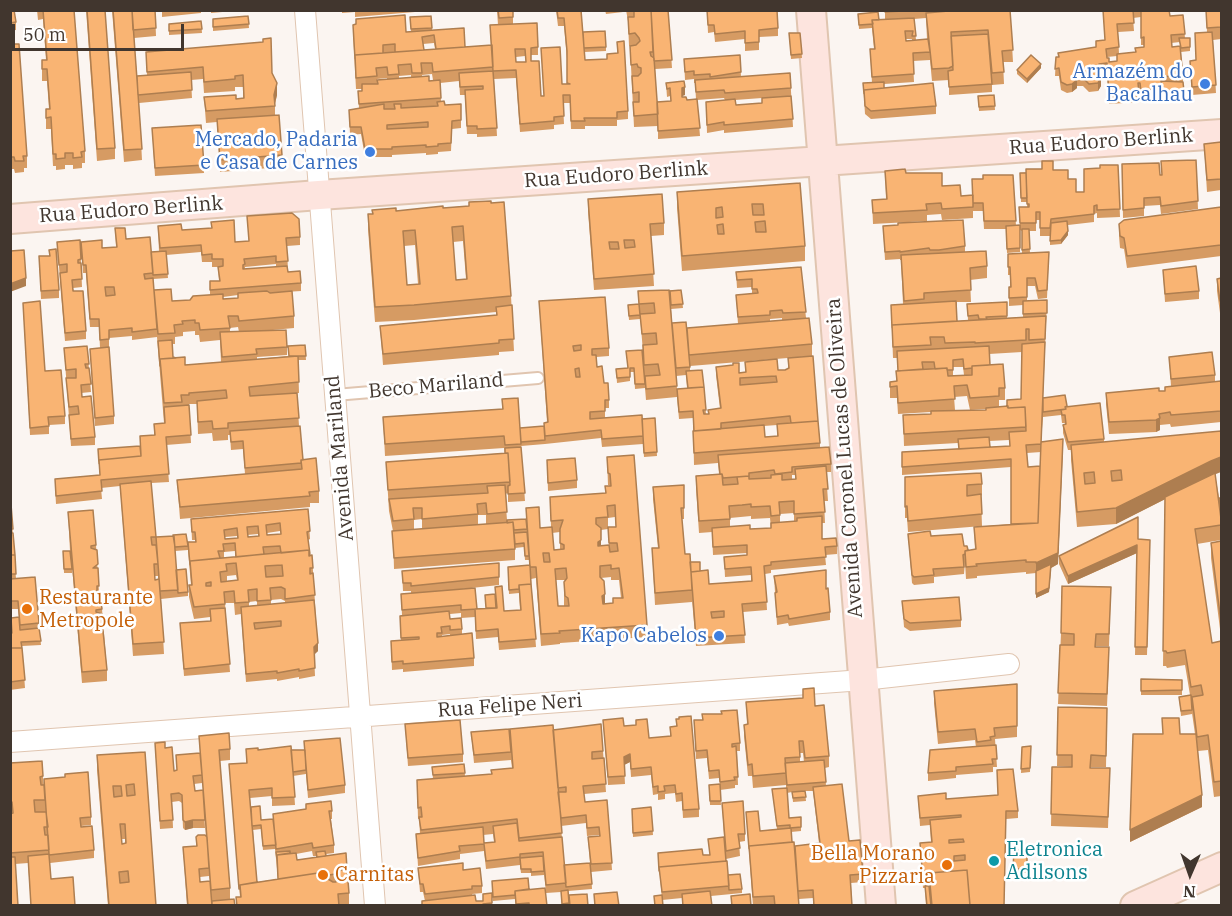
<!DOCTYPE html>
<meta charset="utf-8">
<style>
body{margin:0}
#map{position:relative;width:1232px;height:916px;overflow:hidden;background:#fbf5f1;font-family:"IBM Plex Serif",serif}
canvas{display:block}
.frame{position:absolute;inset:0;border:12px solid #41362e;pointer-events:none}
.north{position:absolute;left:1160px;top:844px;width:60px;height:60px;-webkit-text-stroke:4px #fff;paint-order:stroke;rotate:182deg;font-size:16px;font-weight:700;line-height:24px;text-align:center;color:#41362e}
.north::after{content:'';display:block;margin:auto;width:21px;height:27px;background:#41362e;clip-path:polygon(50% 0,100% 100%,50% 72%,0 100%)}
.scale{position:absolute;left:12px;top:24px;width:172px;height:27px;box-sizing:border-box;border:3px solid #41362e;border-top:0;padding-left:8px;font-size:18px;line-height:21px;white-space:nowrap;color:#41362e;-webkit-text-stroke:4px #fff;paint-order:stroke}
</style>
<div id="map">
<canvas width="1232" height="916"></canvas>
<div class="frame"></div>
<div class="north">N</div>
<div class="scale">50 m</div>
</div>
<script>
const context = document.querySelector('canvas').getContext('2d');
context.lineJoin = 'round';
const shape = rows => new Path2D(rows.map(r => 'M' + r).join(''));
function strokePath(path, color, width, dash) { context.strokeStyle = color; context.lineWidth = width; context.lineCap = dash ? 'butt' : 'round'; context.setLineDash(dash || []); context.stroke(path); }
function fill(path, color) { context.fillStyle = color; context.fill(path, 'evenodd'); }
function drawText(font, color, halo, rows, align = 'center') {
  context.font = font + ' "IBM Plex Serif",serif'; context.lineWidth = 5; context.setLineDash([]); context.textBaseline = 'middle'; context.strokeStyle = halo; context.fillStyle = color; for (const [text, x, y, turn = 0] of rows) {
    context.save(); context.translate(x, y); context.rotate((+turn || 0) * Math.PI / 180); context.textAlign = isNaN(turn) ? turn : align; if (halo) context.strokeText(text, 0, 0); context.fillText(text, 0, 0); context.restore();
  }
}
const lane = shape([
 [335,395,538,378]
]);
const street = shape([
 [305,10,375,906],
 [10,742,863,680,1009,664]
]);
const secondary = shape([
 [811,10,881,906],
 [10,219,319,195,1222,134],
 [1135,906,1222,867]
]);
const wall = shape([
 [10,10,16,22,16,30,10,31],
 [37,10,74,10,85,151,85,163,82,163,82,168,73,169,73,165,65,165,65,169,56,170,56,166,53,166,51,129,46,129,46,109,49,109,47,81,42,81,42,60,46,60,43,19,38,20],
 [86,10,105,10,115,148,115,159,97,161],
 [112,10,155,10,156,36,134,38,137,76,147,75,146,52,272,73,277,95,275,104,275,115,282,155,282,167,220,172,217,122,206,123,204,97,236,99,243,98,243,87,235,87,235,91,204,93,203,79,191,80,192,98,139,103,142,160,124,162],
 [162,10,201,10,201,13,162,17],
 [211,10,245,10,211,13],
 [342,10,439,10,355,17,355,12,342,13],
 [497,10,513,10,513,24,538,47,538,55,531,55,531,61,541,96,544,96,541,48,562,84,567,84,567,59,564,26,558,26,556,10,581,10,583,32,606,47,606,51,584,52,585,60,607,59,617,53,617,42,628,111,628,119,617,120,617,126,585,126,585,129,571,129,570,103,563,103,564,124,554,125,554,129,520,132,516,78,494,79,497,136,477,137,477,134,467,134,465,95,460,95,459,81,440,83,441,101,445,105,461,104,461,128,452,129,451,151,438,152,438,154,426,155,426,153,392,155,392,157,365,157,361,134,350,135,349,110,359,108,358,91,362,91,362,89,356,89,353,32,411,32,410,17,431,16,432,30,465,47,491,45,490,25,498,25],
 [434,43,435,49,424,50,423,44],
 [525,56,526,62,516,62,516,57],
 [432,74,433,80,429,81,422,76,422,75],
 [411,75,411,77,399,79,399,76],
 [387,78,387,80,377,84,377,79],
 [605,10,623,10,623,12,606,14],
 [626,10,668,10,672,68,655,69,657,102,671,101,670,96,667,97,666,83,685,95,682,96,682,97,687,100,696,99,695,83,694,83,694,79,685,80,684,59,740,55,741,77,790,73,793,127,724,133,724,130,707,133,706,102,725,100,724,98,697,100,700,136,658,139,658,126,634,127,630,46,635,45,629,46,628,21],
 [762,98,762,103,736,105,735,100],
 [707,10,778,28,778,36,759,37,759,50,745,51,745,39,715,42,714,32,708,33],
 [885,10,944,10,944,12,1010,10,1013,62,1003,62,1004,84,992,85,992,92,949,95,949,80,932,81,930,60,913,61,914,82,884,84,884,88,936,106,936,114,871,119,865,114,863,83,872,83,870,49,874,49,872,28,859,29,858,14,879,20,885,20],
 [926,18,927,39,916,40,914,19],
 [906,39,912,39,912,40,906,41],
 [1103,10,1169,10,1170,16,1183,15,1185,38,1190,47,1190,51,1181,52,1184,95,1141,99,1140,91,1139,91,1139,102,1109,104,1107,71,1100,71,1101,86,1098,91,1089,92,1083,86,1077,86,1077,88,1072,92,1067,93,1061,90,1059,76,1055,76,1056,57,1058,57,1058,53,1096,47,1096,41,1105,40],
 [1141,17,1141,45,1144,45,1144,47,1135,52,1119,54,1118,32,1134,31,1133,18],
 [1180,42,1180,46,1172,47,1171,43],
 [1117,56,1117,61,1109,62,1107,58,1107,57],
 [1206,10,1221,10,1221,39,1213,40,1216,93,1192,95,1190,61,1196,60,1207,32],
 [248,16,249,28,213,31,213,19],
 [201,21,202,33,169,35,169,24],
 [789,33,800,33,802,58,791,59],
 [10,44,27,156,27,168,24,168,24,172,15,173,14,169,10,169],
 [1041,68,1027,83,1017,74,1017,70],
 [994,95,995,110,979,111,978,96],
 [152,128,204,165,204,173,155,176],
 [1221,142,1221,190,1207,192,1204,144],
 [1196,160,1198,209,1161,214,1160,205,1144,206,1144,216,1123,218,1122,164,1161,175],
 [1118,165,1120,217,1097,218,1097,213,1094,214,1094,222,1068,225,1068,235,1061,244,1050,245,1050,236,1040,236,1040,220,1036,220,1036,231,1029,231,1030,253,1049,252,1047,298,1038,299,1035,286,1027,286,1027,301,1047,300,1043,398,1067,406,1104,439,1104,442,1215,474,1219,498,1221,498,1221,540,1197,544,1212,643,1221,641,1221,796,1214,797,1208,750,1198,751,1202,807,1130,842,1180,734,1195,734,1192,713,1192,714,1181,716,1179,697,1190,695,1185,665,1167,668,1166,666,1163,666,1165,499,1116,524,1077,527,1071,460,1071,450,1068,450,1063,433,1063,425,1065,424,1065,423,1062,423,1061,415,1043,417,1041,441,1063,451,1058,564,1051,568,1049,592,1036,598,1036,573,1026,574,1026,572,977,576,977,578,966,579,965,562,964,574,934,577,934,583,914,585,912,583,908,534,931,536,964,546,968,550,975,550,974,527,1011,524,1011,467,902,475,902,452,959,449,958,443,904,446,903,415,931,414,931,412,898,414,897,398,890,398,890,382,896,381,896,371,898,371,897,358,893,358,891,305,903,304,901,260,900,260,900,259,885,260,883,226,965,246,965,252,987,266,987,278,970,280,971,302,957,302,957,321,968,320,967,304,1007,302,1007,318,1023,317,1023,305,1009,306,1009,287,1010,287,1010,275,1008,275,1008,262,1022,253,1022,231,1020,230,1020,252,1007,253,1006,229,984,229,983,211,973,211,973,218,942,220,941,214,927,215,927,221,873,224,872,200,886,199,885,171,906,173,942,186,961,196,973,195,983,179,1013,175,1016,226,1020,225,1019,207,1027,207,1027,190,1027,202,1021,202,1020,173,1053,170,1068,179,1076,192,1084,192,1100,168],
 [1022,352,1021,399,1007,406,999,407,999,400,1005,400,1005,388,990,365,989,354],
 [953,367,963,367,964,375,953,376],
 [967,396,970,410,986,409,986,410,955,410,954,397],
 [1009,440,1010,446,990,447,989,441],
 [1041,452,1040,466,1028,467,1027,453],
 [800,183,805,246,805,261,682,271,677,208,677,192],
 [588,199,664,223,664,235,651,236,654,286,594,290,588,211],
 [469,206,511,296,514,351,499,352,499,355,383,365,380,326,496,315,496,312,414,320,375,322,368,229,368,214,372,214,372,210,396,211],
 [463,241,466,279,456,280,453,242],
 [415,245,418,284,407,285,404,246],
 [1221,207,1221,256,1127,268,1124,249,1120,248,1119,236,1119,224],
 [247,216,300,237,300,245,287,246,288,272,301,283,301,291,270,293,294,316,294,328,262,331,287,347,287,355,257,357,257,359,288,356,305,345,306,360,298,360,299,393,297,393,299,426,303,460,319,491,319,503,310,503,310,507,180,519,177,480,245,474,243,449,231,450,230,435,228,435,228,440,213,441,212,433,198,434,197,404,189,404,189,406,191,443,166,445,169,482,151,483,156,537,188,546,195,542,195,540,192,540,191,519,308,509,310,539,308,540,310,556,312,555,318,651,314,654,315,676,299,679,299,677,277,681,277,679,246,682,241,614,235,615,234,603,225,603,230,672,184,676,180,623,210,621,210,617,194,619,189,597,189,585,191,585,188,550,175,551,176,570,188,592,188,596,161,599,164,654,133,656,120,486,101,488,102,499,56,504,55,487,55,479,100,475,98,449,140,446,140,436,154,435,154,424,164,423,157,337,132,340,132,336,109,338,109,347,100,348,99,327,90,327,86,273,83,273,81,242,102,248,116,247,115,228,126,239,151,252,159,252,158,226,182,230,235,242,249,241],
 [201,252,202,262,212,262,212,267,218,267,219,281,210,281,210,295,190,300,172,301,154,293,153,279,168,278,166,255],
 [276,264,276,267,245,269,245,267],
 [238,295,238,298,223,299,223,297],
 [238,327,239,332,230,332,230,328],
 [195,331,195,335,199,335,200,342,220,340,221,362,185,365,173,357,172,344,175,344,175,337,183,336,183,332],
 [280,531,281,534,267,535,267,533],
 [258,534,258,536,248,537,247,535],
 [237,536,237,538,225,539,225,537],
 [235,551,235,557,224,558,224,552],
 [236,575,237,580,227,581,227,576],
 [155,576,158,576,158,579,155,580],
 [281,599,285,601,285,603,271,604,271,600],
 [257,601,257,605,249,606,249,602],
 [80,240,82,287,73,288,86,331,86,339,65,341,57,242],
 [39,256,59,290,59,298,41,299],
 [801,267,806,318,812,344,812,356,690,366,690,371,704,387,706,414,709,414,720,409,716,375,716,367,739,373,745,372,745,362,778,370,785,370,788,368,788,358,820,443,820,447,831,464,831,472,826,472,828,501,824,501,825,523,822,523,822,539,837,546,837,554,825,555,826,565,771,570,771,573,765,574,767,610,743,612,745,643,696,646,692,600,692,602,655,605,652,548,658,548,653,499,653,487,684,508,684,519,682,519,685,554,690,562,700,571,709,584,751,581,751,575,725,577,724,557,747,555,747,553,713,555,712,532,699,533,696,488,696,476,719,474,718,463,694,465,693,418,679,419,677,397,646,400,645,388,635,389,634,372,630,372,630,381,617,383,616,369,627,368,643,352,640,315,640,319,629,320,628,309,639,304,638,291,681,290,683,308,671,309,672,323,687,334,738,324,736,295,752,294,752,287,737,288,736,272],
 [782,318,782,320,770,321,770,319],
 [686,375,687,388,677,389,676,376],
 [777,425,777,436,765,437,764,426],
 [792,475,795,475,795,479,792,480],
 [794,513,794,522,780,523,780,514],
 [751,516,751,519,770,518,771,528,750,529,730,527,730,518],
 [1163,270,1199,291,1199,299,1165,302],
 [1221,278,1221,313,1220,313,1217,291,1217,279],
 [539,301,609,348,609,356,596,357,597,367,609,400,609,408,605,408,605,418,642,419,655,418,657,456,644,457,643,444,602,447,601,438,545,444,521,446,525,501,508,502,508,493,505,494,507,520,526,519,526,508,540,528,551,527,550,497,605,493,610,486,608,485,607,457,647,625,647,637,560,643,560,644,541,646,536,578,531,579,536,647,499,650,498,637,476,639,475,617,461,618,461,613,450,614,450,619,462,629,462,634,474,658,474,666,403,672,403,669,392,670,391,641,401,640,400,616,402,615,401,594,411,593,411,591,403,591,402,571,499,577,499,585,453,590,477,609,486,608,495,594,495,587,504,611,520,610,519,593,509,594,508,567,529,565,529,560,525,560,524,547,515,548,515,560,394,569,393,531,389,511,386,462,505,453,504,448,385,456,383,417,502,409,502,399,520,428,544,426,547,422],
 [478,515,486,515,486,524,478,525],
 [615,517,616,527,608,527,609,545,601,546,601,530,608,529,608,518],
 [422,519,422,529,414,529,414,520],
 [560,532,560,549,554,550,552,533],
 [611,577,611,580,619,580,621,598,613,598,613,603,605,604,601,578],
 [556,580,566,580,564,582,564,606,558,606],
 [450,634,450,636,442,637,442,635],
 [23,303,45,371,65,416,65,424,49,425,49,434,30,435],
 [87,346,91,392,81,393,82,397,95,437,95,445,71,446,64,348],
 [90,349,114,416,114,424,95,426],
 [1169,357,1215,375,1215,382,1221,381,1221,422,1171,427,1170,424,1160,425,1160,430,1156,432,1109,434,1106,404,1106,393,1165,391,1171,386],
 [547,460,577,480,577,488,548,491],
 [905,477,982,484,982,495,981,496,982,526,908,532,907,518,905,518],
 [10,492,16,579,39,623,41,645,22,646,25,688,10,690,10,633,12,633,19,617,18,609,10,609],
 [68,512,96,545,99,592,102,609,107,670,107,681,82,683,72,566,72,573,64,573,63,551,70,551],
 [1138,539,1150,540,1147,655,1135,655,1137,553,1068,584,1059,564,1059,556],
 [1221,541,1221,637,1211,558,1211,543],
 [774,576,826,589,830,612,830,620,789,626,788,623,777,625],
 [1111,587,1109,646,1096,646,1096,647,1109,659,1107,706,1058,704,1061,633],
 [902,601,961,620,961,627,910,631,904,627],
 [1141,679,1182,680,1182,695,1141,695],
 [1017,684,1017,737,995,739,997,767,993,767,993,772,956,775,956,778,928,781,928,773,976,747,975,740,938,744,934,703,934,691],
 [803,689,815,706,829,756,829,767,825,768,826,786,863,874,863,882,851,883,852,906,813,906,813,898,799,899,799,906,753,906,746,812,760,831,777,829,772,789,786,788,786,785,753,788,752,776,748,776,744,736,744,725,747,724,746,702,803,698],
 [800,753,803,753,804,762,800,762],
 [805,791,813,791,819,843,795,846,792,842,791,832,801,831,801,817,789,818,787,793,792,792,793,802,806,801],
 [1058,707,1107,708,1106,767,1091,767,1091,768,1110,768,1108,828,1051,826,1052,767,1072,767,1057,766],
 [676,719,699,809,699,817,683,818,682,801,676,802,675,793,665,794,665,799,658,800,658,794,653,795,651,775,631,777,630,762,624,765,625,784,608,785,603,720,624,726,649,738,670,736,670,727,676,726],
 [694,720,740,743,740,751,737,751,738,785,735,785,735,788,720,790,721,805,710,805,709,785,720,784,719,778,709,779,707,758,696,759],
 [405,724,463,754,463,762,408,766],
 [553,730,603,751,606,792,584,794,585,802,607,800,612,870,591,872,592,889,568,891,569,903,588,906,562,906,561,892,546,893,544,873,544,875,531,876,531,873,521,873,520,865,486,869,484,851,460,854,460,859,418,866,416,834,420,833,419,819,418,819,417,780,433,779,432,767,464,764,465,776,491,774,491,770,512,768,511,760,474,763,471,732],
 [586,823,587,836,599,835,599,836,588,837,590,863,564,865,561,826],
 [493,834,494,842,484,843,483,835],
 [199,736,230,749,230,760,220,761,230,888,230,900,235,906,187,906,183,847,196,846,196,837,206,836,204,808,205,828,193,828,185,830,183,828,182,803,179,801,172,802,173,828,160,829,155,743,165,748,174,771,177,771,176,755,200,753],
 [202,778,203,790,195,791,194,784,202,783],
 [209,875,210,881,200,882,200,877,209,876],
 [304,741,345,785,345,793,308,798,306,774,293,776,295,805,272,806,272,796,250,798,251,807,261,820,273,819,306,809,306,804,332,811,332,819,331,819,334,845,334,853,326,854,349,893,349,904,340,906,236,906,236,897,240,897,229,764,246,763,246,749,304,750],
 [261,829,263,850,275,849,278,879,257,882,253,830],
 [312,851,313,856,316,856,316,857,297,860,296,854],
 [1031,746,1030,772,1021,773,1022,747],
 [145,752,156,906,108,906,97,770,97,755],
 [121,839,125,839,125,843,122,844],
 [10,763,43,776,43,785,44,779,91,817,91,825,81,826,94,850,94,858,50,863,51,879,75,906,31,906,28,863,15,864,10,906],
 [918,796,946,799,1018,811,1018,818,1006,819,1004,906,926,906,925,888,923,888,920,843,931,842,930,825,920,826],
 [722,803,745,834,745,841,739,842,740,856,726,859,728,875,742,889,742,893,711,896,712,906,682,906,682,898,662,900,658,853,710,855,724,837],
 [651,807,653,835,633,837,632,809],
 [1014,850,1027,851,1027,873,1013,873],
 [418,868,463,870,482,886,482,893,472,894,476,901,483,901,492,893,492,906,422,906,422,901,425,901,423,892,420,892],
 [492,881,529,889,547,906,516,906,515,899,493,901]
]);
const shadedWall = shape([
 [1041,64,1041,68,1027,83,1027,79],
 [1101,78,1101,86,1098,91,1098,83],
 [1077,80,1077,88,1072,92,1072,84],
 [277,83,277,95,274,107,274,95],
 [685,87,685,95,682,96,682,88],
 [1068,231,1068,235,1061,244,1061,240],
 [26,278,26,286,10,292,10,284],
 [1160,418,1160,430,1156,432,1156,420],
 [1063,439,1058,564,1051,568,1049,592,1036,598,1036,563],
 [1221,457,1221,472,1211,476,1116,524,1116,508,1211,461],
 [601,540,601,551,598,554,598,542],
 [1137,545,1137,553,1068,584,1068,576],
 [605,594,605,606,602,608,602,596],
 [103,626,103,638,98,641,98,629],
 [318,643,318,651,314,655,314,647],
 [630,754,630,762,624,765,624,757],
 [1202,795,1202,807,1130,842,1130,830],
 [193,820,193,828,185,830,185,822]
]);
const building = shape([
 [10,10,14,10,16,22,10,23,10,10],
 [43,10,74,10,85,151,81,152,82,157,73,158,73,153,65,153,65,158,56,159,56,154,53,154,51,117,46,118,46,109,50,109,47,69,42,69,42,60,47,60,43,10],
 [87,10,105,10,115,148,97,149,87,10],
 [113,10,132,10,142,149,124,150,113,10],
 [132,10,155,10,156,28,133,30,132,10],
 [498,10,513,10,513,17,499,18,498,10],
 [557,10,581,10,585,60,607,59,607,54,618,53,617,42,624,41,628,111,617,112,617,118,584,118,585,121,571,121,570,95,563,95,564,116,554,117,554,121,520,124,516,70,493,71,490,25,537,23,538,47,531,48,531,61,539,61,541,96,544,96,541,48,560,47,562,84,570,84,567,83,567,51,564,18,558,18,557,10],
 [515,49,525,49,526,62,516,62,515,49],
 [634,10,651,10,653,52,650,52,651,56,654,58,658,114,634,116,633,102,639,102,639,92,633,93,632,76,638,76,641,73,641,68,638,67,637,64,631,65,630,46,636,45,640,41,639,38,635,33,629,34,628,17,634,17,634,10],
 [651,10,668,10,672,60,654,61,651,10],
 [707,10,777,10,778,28,759,30,759,42,745,43,745,31,715,34,714,25,708,25,707,10],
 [885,10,921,10,885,12,885,10],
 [960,10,1010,10,1013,50,1002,51,1004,72,992,73,988,30,951,32,953,66,949,68,932,69,926,13,960,10],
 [1103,10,1133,10,1134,23,1117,24,1119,47,1106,49,1107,58,1109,58,1109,62,1117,61,1117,54,1136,52,1135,48,1144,47,1144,37,1141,38,1141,10,1169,10,1170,16,1183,15,1185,34,1171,35,1172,47,1180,46,1183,78,1171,78,1170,76,1163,77,1162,68,1160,68,1162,89,1141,91,1140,83,1138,83,1139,94,1109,96,1107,63,1099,64,1101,78,1098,83,1089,84,1083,78,1077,78,1077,80,1072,84,1067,85,1061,82,1059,68,1055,69,1056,57,1059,57,1058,53,1096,47,1096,41,1105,40,1103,10],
 [1206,10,1221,10,1221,27,1207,28,1206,10],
 [878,12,879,20,872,20,873,24,859,25,858,14,878,12],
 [405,15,406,32,464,28,465,47,436,49,434,35,422,37,424,50,395,52,395,44,383,45,383,53,355,55,355,59,353,25,356,24,356,19,405,15],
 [248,16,249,24,213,27,213,19,248,16],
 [431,16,432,28,411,29,410,17,431,16],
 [914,18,916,36,912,36,913,31,905,31,906,41,928,39,930,52,913,53,914,74,872,77,870,49,875,49,872,20,914,18],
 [201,21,202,29,169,31,169,24,201,21],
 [605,31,606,47,584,48,583,32,605,31],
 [1212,32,1216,85,1192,87,1190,61,1196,60,1195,33,1212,32],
 [789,33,800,33,802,54,791,55,789,33],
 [988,34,992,84,949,87,948,71,953,70,951,36,988,34],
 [271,38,272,73,277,83,274,95,275,106,206,111,204,97,236,95,236,99,244,98,243,75,235,76,235,79,204,82,203,67,147,72,146,52,263,42,263,39,271,38],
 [1179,38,1190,38,1190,47,1181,48,1179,38],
 [10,44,19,44,27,156,23,156,24,161,15,161,14,157,10,157,10,44],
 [492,45,493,67,433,72,432,63,421,63,422,73,412,73,411,64,398,65,399,74,388,75,387,67,376,68,377,76,356,78,355,55,492,45],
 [740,55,741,72,710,77,710,74,694,75,694,71,685,72,684,59,740,55],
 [1031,55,1041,64,1027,79,1017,70,1031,55],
 [493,71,497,128,477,129,477,126,467,126,465,90,483,89,483,86,460,87,459,73,493,71],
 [191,72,192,90,138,95,137,76,191,72],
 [790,73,791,88,725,93,724,90,696,92,695,80,790,73],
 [429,76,429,81,440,80,441,98,359,104,358,91,362,91,362,84,378,84,377,80,429,76],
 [684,81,685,87,682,88,682,97,686,97,687,100,697,99,700,128,658,131,657,102,671,101,670,88,667,89,666,83,684,81],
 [1161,81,1183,82,1184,91,1162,93,1161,81],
 [884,82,884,88,864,90,864,94,863,83,884,82],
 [933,83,936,106,871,111,865,106,864,90,933,83],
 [994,95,995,106,979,107,978,96,994,95],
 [791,96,793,119,724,125,724,122,707,125,706,102,735,99,736,105,762,103,762,98,791,96],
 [444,101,445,105,461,104,461,120,452,121,451,143,438,144,438,146,426,147,426,145,392,147,392,149,365,149,361,127,350,127,349,110,384,104,384,109,395,109,394,104,401,104,401,108,438,106,437,102,444,101],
 [428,122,428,127,387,129,387,125,428,122],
 [279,115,282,155,220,160,217,119,279,115],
 [201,125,204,165,155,168,152,128,201,125],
 [1221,142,1221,179,1207,180,1204,144,1221,142],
 [1196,160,1198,201,1161,206,1160,197,1144,198,1144,208,1123,210,1122,164,1159,163,1160,175,1162,175,1161,161,1196,160],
 [1042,161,1053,161,1053,170,1068,170,1068,179,1076,179,1076,192,1084,192,1084,169,1100,168,1100,165,1118,165,1120,209,1097,210,1097,205,1094,206,1094,214,1051,219,1050,228,1040,228,1040,212,1036,212,1036,223,1020,223,1019,207,1029,207,1029,204,1027,204,1026,169,1042,169,1042,161],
 [905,169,906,173,942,173,942,186,960,185,961,196,973,195,973,207,942,209,941,203,926,204,927,210,873,213,872,200,887,199,885,171,905,169],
 [1020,173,1026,173,1027,198,1021,198,1020,173],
 [983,175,1013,175,1016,221,984,221,983,203,973,203,972,179,983,179,983,175],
 [800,183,805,246,682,256,677,192,800,183],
 [752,204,763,204,764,215,753,215,752,204],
 [722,207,723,217,716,218,716,208,722,207],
 [765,221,766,232,756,232,755,222,765,221],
 [723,224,724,234,718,234,717,225,723,224],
 [662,194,664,223,650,224,654,274,594,279,588,199,662,194],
 [624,240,634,240,635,247,625,248,624,240],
 [609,242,618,242,619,249,610,249,609,242],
 [491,201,491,203,504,202,511,296,414,305,375,307,368,214,373,214,372,210,396,208,396,211,443,206,443,208,469,206,469,202,491,201],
 [463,226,467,279,456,280,452,227,463,226],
 [415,230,420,284,407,285,403,231,415,230],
 [1221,207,1221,245,1127,256,1124,238,1120,236,1119,224,1124,220,1221,207],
 [292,213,299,219,300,237,286,238,288,261,276,262,276,256,244,259,245,264,243,265,243,269,287,266,288,272,300,271,301,283,210,290,210,281,220,281,218,267,223,266,223,259,212,259,212,254,202,255,201,245,160,248,158,226,181,224,182,230,212,228,211,222,234,220,235,242,249,241,247,216,292,213],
 [963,220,965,246,939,250,930,250,929,248,900,252,900,251,885,252,883,226,898,225,898,223,963,220],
 [1067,221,1068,231,1061,240,1050,241,1051,223,1067,221],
 [1020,225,1020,248,1007,249,1006,226,1020,225],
 [115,228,125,228,126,239,150,237,153,273,144,274,145,279,153,278,157,329,132,332,132,328,109,330,109,339,100,340,99,319,90,319,86,265,83,265,81,242,102,240,102,248,117,247,115,228],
 [105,287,114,287,115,295,106,296,105,287],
 [1022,229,1029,229,1030,249,1022,250,1022,229],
 [80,240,81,259,78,260,78,263,81,263,82,279,72,280,73,291,83,291,86,331,65,333,60,273,67,272,67,264,59,265,57,242,80,240],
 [56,249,59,290,41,291,39,256,50,256,49,250,56,249],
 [24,250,26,278,10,284,10,251,24,250],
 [166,251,168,274,153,275,151,252,166,251],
 [986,251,987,266,970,268,971,290,924,293,924,299,904,301,901,255,986,251],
 [1049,252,1047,290,1038,291,1035,278,1027,278,1027,297,1009,298,1009,287,1011,287,1010,267,1008,267,1008,254,1049,252],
 [1196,266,1199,291,1165,294,1163,270,1196,266],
 [801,267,806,312,783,313,782,310,770,311,770,315,738,317,736,295,758,293,757,289,752,289,752,279,737,280,736,272,801,267],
 [1221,278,1221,301,1220,301,1217,279,1221,278],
 [171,289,172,301,190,300,193,296,223,294,223,299,238,298,238,293,267,291,270,293,292,291,294,316,239,321,238,316,228,316,230,328,200,330,199,323,195,323,195,320,182,321,183,324,174,325,175,333,158,334,154,290,171,289],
 [669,290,677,386,646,389,645,376,660,375,658,364,644,365,643,345,657,344,656,333,642,334,640,314,655,313,654,303,639,304,638,291,669,290],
 [681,290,683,304,671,305,670,291,681,290],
 [605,297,609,348,592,349,592,355,596,355,597,367,602,366,604,383,608,383,609,400,605,400,605,411,590,412,590,419,642,415,643,436,602,439,601,430,545,436,544,423,548,422,539,301,605,297],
 [581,345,581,350,574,351,573,346,581,345],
 [579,368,580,377,576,377,575,369,579,368],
 [1047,300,1047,313,1023,314,1023,301,1047,300],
 [40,301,45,371,61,370,65,416,48,417,49,426,30,428,23,303,40,301],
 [956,301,957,321,892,325,892,328,891,305,956,301],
 [1007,302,1007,316,986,317,987,319,979,319,978,315,968,316,967,304,1007,302],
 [639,304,640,315,629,316,628,305,639,304],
 [512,305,514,339,499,340,499,343,383,354,380,326,497,315,496,307,512,305],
 [1046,316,1045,339,1029,340,1029,329,1026,329,1026,340,975,343,975,342,945,343,944,337,930,337,931,345,893,347,892,325,1046,316],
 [809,318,812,344,689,355,687,328,809,318],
 [686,322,690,367,676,368,672,323,686,322],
 [286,330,287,347,256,349,257,354,222,357,220,332,286,330],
 [172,340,173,357,176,358,160,359,160,366,158,341,172,340],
 [1045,342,1041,444,1026,445,1028,467,1040,466,1038,523,1011,524,1011,459,902,467,902,452,1010,446,1009,432,1026,431,1025,407,1008,408,1007,406,1007,400,1021,399,1022,344,1045,342],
 [305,345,306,356,289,356,288,346,305,345],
 [87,346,89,364,85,364,86,368,89,368,91,384,81,385,82,397,91,396,95,437,71,439,69,415,79,414,78,406,69,407,66,378,76,378,76,369,66,370,64,348,87,346],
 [989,346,990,365,972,366,972,368,964,369,963,359,953,360,953,370,947,370,947,368,935,369,934,362,922,362,923,369,898,371,897,351,989,346],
 [109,347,114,416,95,418,90,349,109,347],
 [642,350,645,384,635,384,634,368,630,368,630,377,617,378,616,369,628,368,626,351,642,350],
 [1212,352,1215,375,1171,379,1169,357,1212,352],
 [298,356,299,382,249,387,250,396,297,393,299,418,228,423,228,428,213,429,212,421,198,422,197,401,227,398,226,390,189,393,189,395,181,395,182,402,164,403,160,359,185,357,185,365,298,356],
 [813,356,818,421,791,423,790,416,721,423,721,429,694,431,693,411,679,412,677,389,704,387,706,410,703,410,704,414,709,414,708,410,721,408,716,367,733,365,733,363,739,363,739,373,746,372,745,362,777,359,778,370,785,370,789,368,788,358,813,356],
 [776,376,777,382,740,385,740,378,776,376],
 [1003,364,1005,388,999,388,999,396,970,398,967,385,954,386,955,399,898,403,897,386,890,387,890,382,897,381,896,371,947,368,948,376,972,375,972,366,1003,364],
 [702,370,704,387,688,388,686,371,702,370],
 [1221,381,1221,411,1171,415,1170,412,1159,414,1160,418,1156,420,1109,422,1106,393,1159,388,1159,391,1165,391,1165,387,1221,381],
 [1065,395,1067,406,1065,407,1066,409,1043,412,1043,398,1065,395],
 [518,398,521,444,505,445,504,436,385,444,383,417,503,409,502,399,518,398],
 [1100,403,1104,439,1068,442,1063,425,1066,424,1065,415,1062,415,1061,410,1066,409,1065,407,1100,403],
 [189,405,191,435,166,437,169,474,101,480,102,491,56,496,55,479,100,475,99,460,141,456,140,436,155,435,154,424,165,423,164,407,189,405],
 [1008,406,1008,408,1025,407,1026,427,904,434,903,415,931,414,931,411,986,410,986,408,1008,406],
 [655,418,657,452,644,453,642,419,655,418],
 [818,421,820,443,694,453,693,431,764,425,765,437,778,436,777,424,818,421],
 [300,426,303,460,301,460,301,463,245,468,243,441,231,442,230,431,300,426],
 [544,426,545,440,521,442,520,428,544,426],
 [1221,431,1221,457,1211,461,1116,508,1077,512,1071,445,1221,431],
 [1121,470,1122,480,1112,481,1111,471,1121,470],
 [1094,472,1095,483,1085,484,1084,473,1094,472],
 [989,437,990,447,959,449,958,439,989,437],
 [1063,439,1058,553,1036,563,1036,562,1026,562,1026,560,976,564,977,566,966,567,965,551,976,549,974,527,1038,523,1041,442,1063,439],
 [140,446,141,456,99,460,99,464,98,449,140,446],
 [521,447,525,493,508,494,508,486,510,485,508,453,505,453,505,448,521,447],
 [829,447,831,464,792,467,792,472,775,474,774,470,749,473,749,476,723,478,722,474,720,474,718,455,829,447],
 [508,453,510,482,388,490,386,462,508,453],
 [634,455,647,625,559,631,560,633,541,634,536,567,530,567,526,508,539,507,540,528,552,527,554,550,564,549,564,545,560,543,560,529,563,520,551,521,550,497,606,493,605,486,611,486,610,474,608,473,607,457,634,455],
 [615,505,616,527,608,527,609,543,617,543,618,551,610,552,609,545,598,546,598,542,601,540,601,528,596,524,596,518,608,517,607,506,615,505],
 [543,553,549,553,550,562,544,562,543,553],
 [611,565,611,569,619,568,623,598,613,598,613,603,603,604,602,596,605,594,604,581,600,577,600,566,611,565],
 [566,568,567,578,564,582,565,596,568,598,569,606,558,606,555,569,566,568],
 [316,458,319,491,309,492,310,496,180,507,177,480,302,469,301,460,316,458],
 [575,458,577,480,548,483,547,460,575,458],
 [826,466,828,489,823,489,825,512,794,514,794,501,779,502,780,515,771,516,770,506,751,507,751,504,742,505,729,506,730,519,699,521,696,476,722,474,723,485,738,484,737,477,749,476,749,479,771,478,771,475,782,474,782,480,796,479,795,469,826,466],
 [981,473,982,484,967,485,967,496,981,494,982,514,908,521,907,506,905,507,905,477,981,473],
 [1215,473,1221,519,1221,525,1195,529,1212,643,1221,641,1221,781,1214,782,1208,735,1197,737,1192,697,1203,695,1201,685,1191,687,1185,650,1167,653,1166,651,1163,651,1165,497,1215,473],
 [151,481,156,537,151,537,152,545,156,545,158,564,154,564,155,580,159,579,164,642,133,644,120,484,151,481],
 [505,485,507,512,487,514,486,503,477,504,478,514,422,519,422,508,413,508,414,519,393,521,389,499,488,493,487,486,505,485],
 [684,485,684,508,681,508,685,554,690,554,692,590,655,593,652,548,659,548,653,487,684,485],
 [10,492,13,529,10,529,10,492],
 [1219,498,1221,498,1221,519,1219,498],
 [308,509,310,531,307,532,310,554,309,550,281,553,280,546,263,547,264,554,236,557,235,543,223,544,224,551,218,551,220,558,190,561,190,565,188,542,196,542,195,532,192,532,191,519,308,509],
 [280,523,281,534,267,535,266,525,280,523],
 [258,526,259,536,248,537,247,527,258,526],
 [237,528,238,538,225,539,224,530,237,528],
 [93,510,96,545,91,546,91,548,97,550,98,564,93,568,98,568,99,586,97,586,97,593,100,592,102,609,96,610,96,612,102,614,103,626,98,629,99,632,103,631,107,670,82,672,68,512,93,510],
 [822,516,822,539,836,538,837,546,825,547,826,557,771,562,771,565,764,566,767,602,742,604,745,635,696,638,691,572,708,570,709,584,752,581,751,567,725,569,724,557,747,555,747,545,713,547,712,528,750,525,750,529,771,528,771,523,797,521,797,518,822,516],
 [724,611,724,617,712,618,711,612,724,611],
 [1138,517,1138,539,1150,540,1147,647,1135,647,1137,545,1068,576,1059,556,1138,517],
 [526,519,527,529,514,530,513,522,507,523,507,520,526,519],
 [513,522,515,549,394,558,392,531,513,522],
 [930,531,931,536,962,534,964,546,967,546,968,550,965,551,965,554,963,555,964,567,933,569,934,575,914,577,912,575,908,534,930,531],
 [527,532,529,556,525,556,524,543,515,544,514,533,527,532],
 [10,533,13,533,15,555,10,555,10,533],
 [186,534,188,546,175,547,173,535,186,534],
 [174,536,178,590,160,591,156,537,174,536],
 [1221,541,1221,622,1211,543,1221,541],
 [309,550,309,556,312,555,313,568,310,568,310,574,313,573,315,595,285,599,285,589,281,587,270,588,271,600,257,601,257,589,248,590,249,602,235,603,234,591,224,592,225,604,194,607,189,585,192,585,190,561,309,550],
 [236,563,238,580,221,582,220,572,227,571,226,564,236,563],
 [282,565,283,576,266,577,265,566,282,565],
 [211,582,211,586,206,586,206,583,211,582],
 [63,551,70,551,72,569,64,569,63,551],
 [10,555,15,555,16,574,10,574,10,555],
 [690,562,700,562,700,571,691,572,690,562],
 [499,563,499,577,411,586,411,583,403,583,402,571,499,563],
 [1051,564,1049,588,1036,594,1036,571,1051,564],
 [530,565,531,584,519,585,519,589,509,590,508,567,530,565],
 [186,569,188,592,178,593,176,570,186,569],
 [826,570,826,589,828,588,830,612,789,619,788,615,777,617,775,593,777,592,774,576,826,570],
 [35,577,39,623,20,625,18,601,10,601,10,579,35,577],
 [531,584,536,639,499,642,498,629,476,631,475,609,497,608,495,587,502,586,504,611,521,610,519,585,531,584],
 [1062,586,1111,587,1109,634,1096,634,1095,647,1109,647,1107,694,1058,693,1060,645,1074,645,1074,634,1061,633,1062,586],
 [475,588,477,609,461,610,461,605,402,610,401,594,475,588],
 [495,594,496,608,486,608,485,595,495,594],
 [959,597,961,620,910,623,904,619,902,601,959,597],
 [314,600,318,643,314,647,315,668,299,671,299,669,277,673,277,671,246,674,241,607,314,600],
 [281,621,281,626,255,629,254,623,281,621],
 [225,608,230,664,184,669,180,623,211,621,210,609,225,608],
 [449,611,450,619,461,618,462,629,450,630,450,626,441,627,442,633,437,633,437,637,472,633,474,658,403,664,403,661,392,662,391,641,419,639,419,637,401,638,400,616,449,611],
 [19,617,20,630,39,628,41,641,21,642,22,648,10,648,10,633,12,633,11,618,19,617],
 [10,648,22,648,25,680,10,682,10,648],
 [1141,679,1182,680,1182,690,1141,691,1141,679],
 [1017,684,1017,726,994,728,995,736,990,737,991,740,977,742,975,729,938,732,934,691,1017,684],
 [814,688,815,706,824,705,829,756,805,758,803,741,799,741,800,757,785,758,786,773,753,776,752,764,748,765,744,725,748,724,746,702,803,698,803,689,814,688],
 [1191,695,1192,710,1181,711,1179,697,1191,695],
 [1058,707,1107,708,1106,756,1091,755,1090,768,1110,768,1108,817,1051,814,1052,767,1072,767,1072,755,1057,755,1058,707],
 [737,710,740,743,732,744,732,747,736,746,738,777,734,777,735,780,720,782,719,770,709,771,707,750,696,751,694,720,703,720,702,714,722,714,721,711,737,710],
 [691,716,699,809,683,810,682,793,676,794,675,785,664,786,665,791,658,792,658,786,653,787,651,767,631,769,630,754,624,757,625,776,608,777,603,720,623,718,624,726,636,725,636,720,647,719,649,738,671,736,670,727,677,726,676,719,679,719,679,717,691,716],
 [1162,718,1179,718,1180,734,1196,734,1202,795,1130,830,1133,734,1163,734,1162,718],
 [460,720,463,754,408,758,405,724,460,720],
 [601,724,603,751,592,752,592,759,604,758,606,784,583,786,585,802,607,800,612,863,591,864,588,837,600,836,599,827,587,828,586,815,561,818,558,792,566,792,566,787,558,788,553,730,601,724],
 [553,725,562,833,519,838,517,819,421,830,419,817,422,817,421,807,418,808,417,780,492,774,491,770,513,768,510,729,553,725],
 [509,729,511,752,474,755,471,732,509,729],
 [229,733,230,749,219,750,230,888,211,890,199,736,229,733],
 [340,738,345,785,308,790,304,741,340,738],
 [165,742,165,748,172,747,174,771,177,770,176,755,200,753,202,775,193,776,195,791,203,790,205,820,193,820,185,822,183,820,182,795,179,793,171,794,173,820,160,821,155,743,165,742],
 [996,745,997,759,992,759,993,764,956,767,956,771,928,773,930,750,996,745],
 [291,746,295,797,272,798,272,788,249,790,257,882,240,885,239,889,229,764,247,763,246,749,258,748,258,750,291,746],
 [1031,746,1030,768,1021,769,1022,747,1031,746],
 [291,750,305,750,306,770,293,772,291,750],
 [145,752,156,906,109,906,97,755,145,752],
 [134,784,135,795,127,796,126,785,134,784],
 [113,786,121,786,122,796,114,797,113,786],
 [120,824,125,824,126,843,122,844,120,824],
 [128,871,129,882,120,883,119,872,128,871],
 [824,760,826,782,787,785,785,763,824,760],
 [42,761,43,776,40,777,41,785,44,785,45,800,34,800,35,812,46,812,48,827,44,827,45,835,48,835,49,850,10,853,10,814,13,813,12,802,10,802,10,763,42,761],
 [464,764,465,773,433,775,432,767,464,764],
 [1013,769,1018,811,1006,811,1004,906,970,906,967,870,929,873,929,880,923,880,920,843,932,842,930,820,961,817,961,815,920,818,918,796,946,793,946,799,998,795,997,770,1013,769],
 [963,839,964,842,949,843,949,840,963,839],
 [965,855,965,860,954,861,954,856,965,855],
 [88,772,91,817,80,818,81,827,92,826,94,850,49,855,51,879,73,877,75,906,31,906,28,856,49,854,44,779,65,777,65,774,88,772],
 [720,784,721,801,710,801,709,785,720,784],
 [842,784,849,841,860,840,863,874,850,875,852,906,814,906,813,890,798,891,795,846,820,843,813,787,842,784],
 [787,788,789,818,801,817,801,827,790,828,790,825,777,826,772,789,787,788],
 [805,791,806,797,793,798,792,792,805,791],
 [331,801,332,811,329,811,334,845,313,848,312,843,276,849,273,814,306,809,306,804,331,801],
 [743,801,745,834,738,834,740,848,726,851,722,803,743,801],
 [260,806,261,820,273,819,276,845,263,846,261,825,252,826,251,807,260,806],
 [651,807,653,831,633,833,632,809,651,807],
 [758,811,760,831,791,828,792,842,749,846,749,849,746,812,758,811],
 [517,823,519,841,562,837,566,883,546,885,543,852,520,854,520,857,486,861,484,844,459,846,460,851,418,858,416,834,483,827,484,843,495,842,493,826,517,823],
 [198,835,205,835,207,837,209,868,199,869,200,882,210,881,212,906,188,906,183,847,197,846,196,837,198,835],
 [724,837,726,861,659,867,659,871,658,853,702,849,703,855,710,855,708,839,724,837],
 [794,842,799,906,775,906,774,896,753,897,749,846,794,842],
 [1014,850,1027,851,1027,869,1013,869,1014,850],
 [290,851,290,853,277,855,277,859,276,852,290,851],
 [325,851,326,856,317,857,316,852,325,851],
 [296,853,297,860,346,853,347,869,335,871,335,874,323,876,318,873,278,879,277,855,296,853],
 [543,856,544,871,531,872,531,869,521,869,520,858,543,856],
 [10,857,15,857,18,906,10,906,10,857],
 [727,861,729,886,662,892,659,867,727,861],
 [463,863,463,870,480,868,482,886,472,886,472,889,425,894,423,884,420,884,418,868,463,863],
 [590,863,592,884,566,887,564,865,590,863],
 [347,869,349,893,338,894,339,906,237,906,236,897,241,897,240,885,318,873,333,882,336,882,335,871,347,869],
 [967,870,970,905,932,906,929,873,967,870],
 [740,874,742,889,729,890,728,875,740,874],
 [528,878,529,889,515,891,515,895,493,897,492,881,528,878],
 [925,886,929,886,931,906,927,906,925,886],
 [545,888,547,906,529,906,529,903,516,904,515,891,545,888],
 [568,890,569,903,562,904,561,891,568,890],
 [710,891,712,906,683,906,682,894,710,891],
 [617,892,619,906,595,906,594,894,617,892],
 [492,893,492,903,483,904,483,906,422,906,422,901,475,895,476,901,483,901,483,894,492,893],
 [587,894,588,906,570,906,569,895,587,894],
 [750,894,751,906,732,906,731,896,750,894],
 [662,895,663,906,655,906,654,896,662,895],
 [234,899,235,906,212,906,212,901,234,899]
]);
const markers = [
 [1205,84,6,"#3f7fe0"],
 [370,152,6,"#3f7fe0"],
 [27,609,6,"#e8710a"],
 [719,636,6,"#3f7fe0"],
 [994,861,6,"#0f9aa8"],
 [947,865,6,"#e8710a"],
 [323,875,6,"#e8710a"]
];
const shopNames = [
 ["Armazém do",1193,72],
 ["Bacalhau",1193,95],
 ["Mercado, Padaria",358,140],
 ["e Casa de Carnes",358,163],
 ["Kapo Cabelos",707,636]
];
const streetNames = [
 ["Rua Eudoro Berlink",1101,142,-4],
 ["Rua Eudoro Berlink",616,175,-4],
 ["Rua Eudoro Berlink",131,210,-4],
 ["Beco Mariland",436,386,-5],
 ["Avenida Mariland",340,458,-95],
 ["Avenida Coronel Lucas de Oliveira",845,458,-94],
 ["Rua Felipe Neri",510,706,-4]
];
const foodNames = [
 ["Restaurante",39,598],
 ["Metropole",39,621],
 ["Bella Morano",935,854,"right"],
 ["Pizzaria",935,877,"right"],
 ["Carnitas",335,875]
];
const cultureNames = [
 ["Eletronica",1006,850],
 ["Adilsons",1006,873]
];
strokePath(lane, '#e0c5b0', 14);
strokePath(street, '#e0c5b0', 22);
strokePath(secondary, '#e0c5b0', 32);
strokePath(lane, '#fff', 10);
strokePath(street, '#fff', 20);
strokePath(secondary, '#fde4de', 28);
fill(wall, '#d69b63');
fill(shadedWall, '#ae7e50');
fill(building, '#f9b473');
strokePath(building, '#ae7e50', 1.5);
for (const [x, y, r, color] of markers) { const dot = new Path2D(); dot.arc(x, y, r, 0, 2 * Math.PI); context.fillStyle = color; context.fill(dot); strokePath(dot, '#fff', 2); }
drawText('20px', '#366cbe', '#fff', shopNames, 'right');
drawText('20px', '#41362e', '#fff', streetNames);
drawText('20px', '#c56008', '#fff', foodNames, 'left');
drawText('20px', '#0d838f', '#fff', cultureNames, 'left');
</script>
